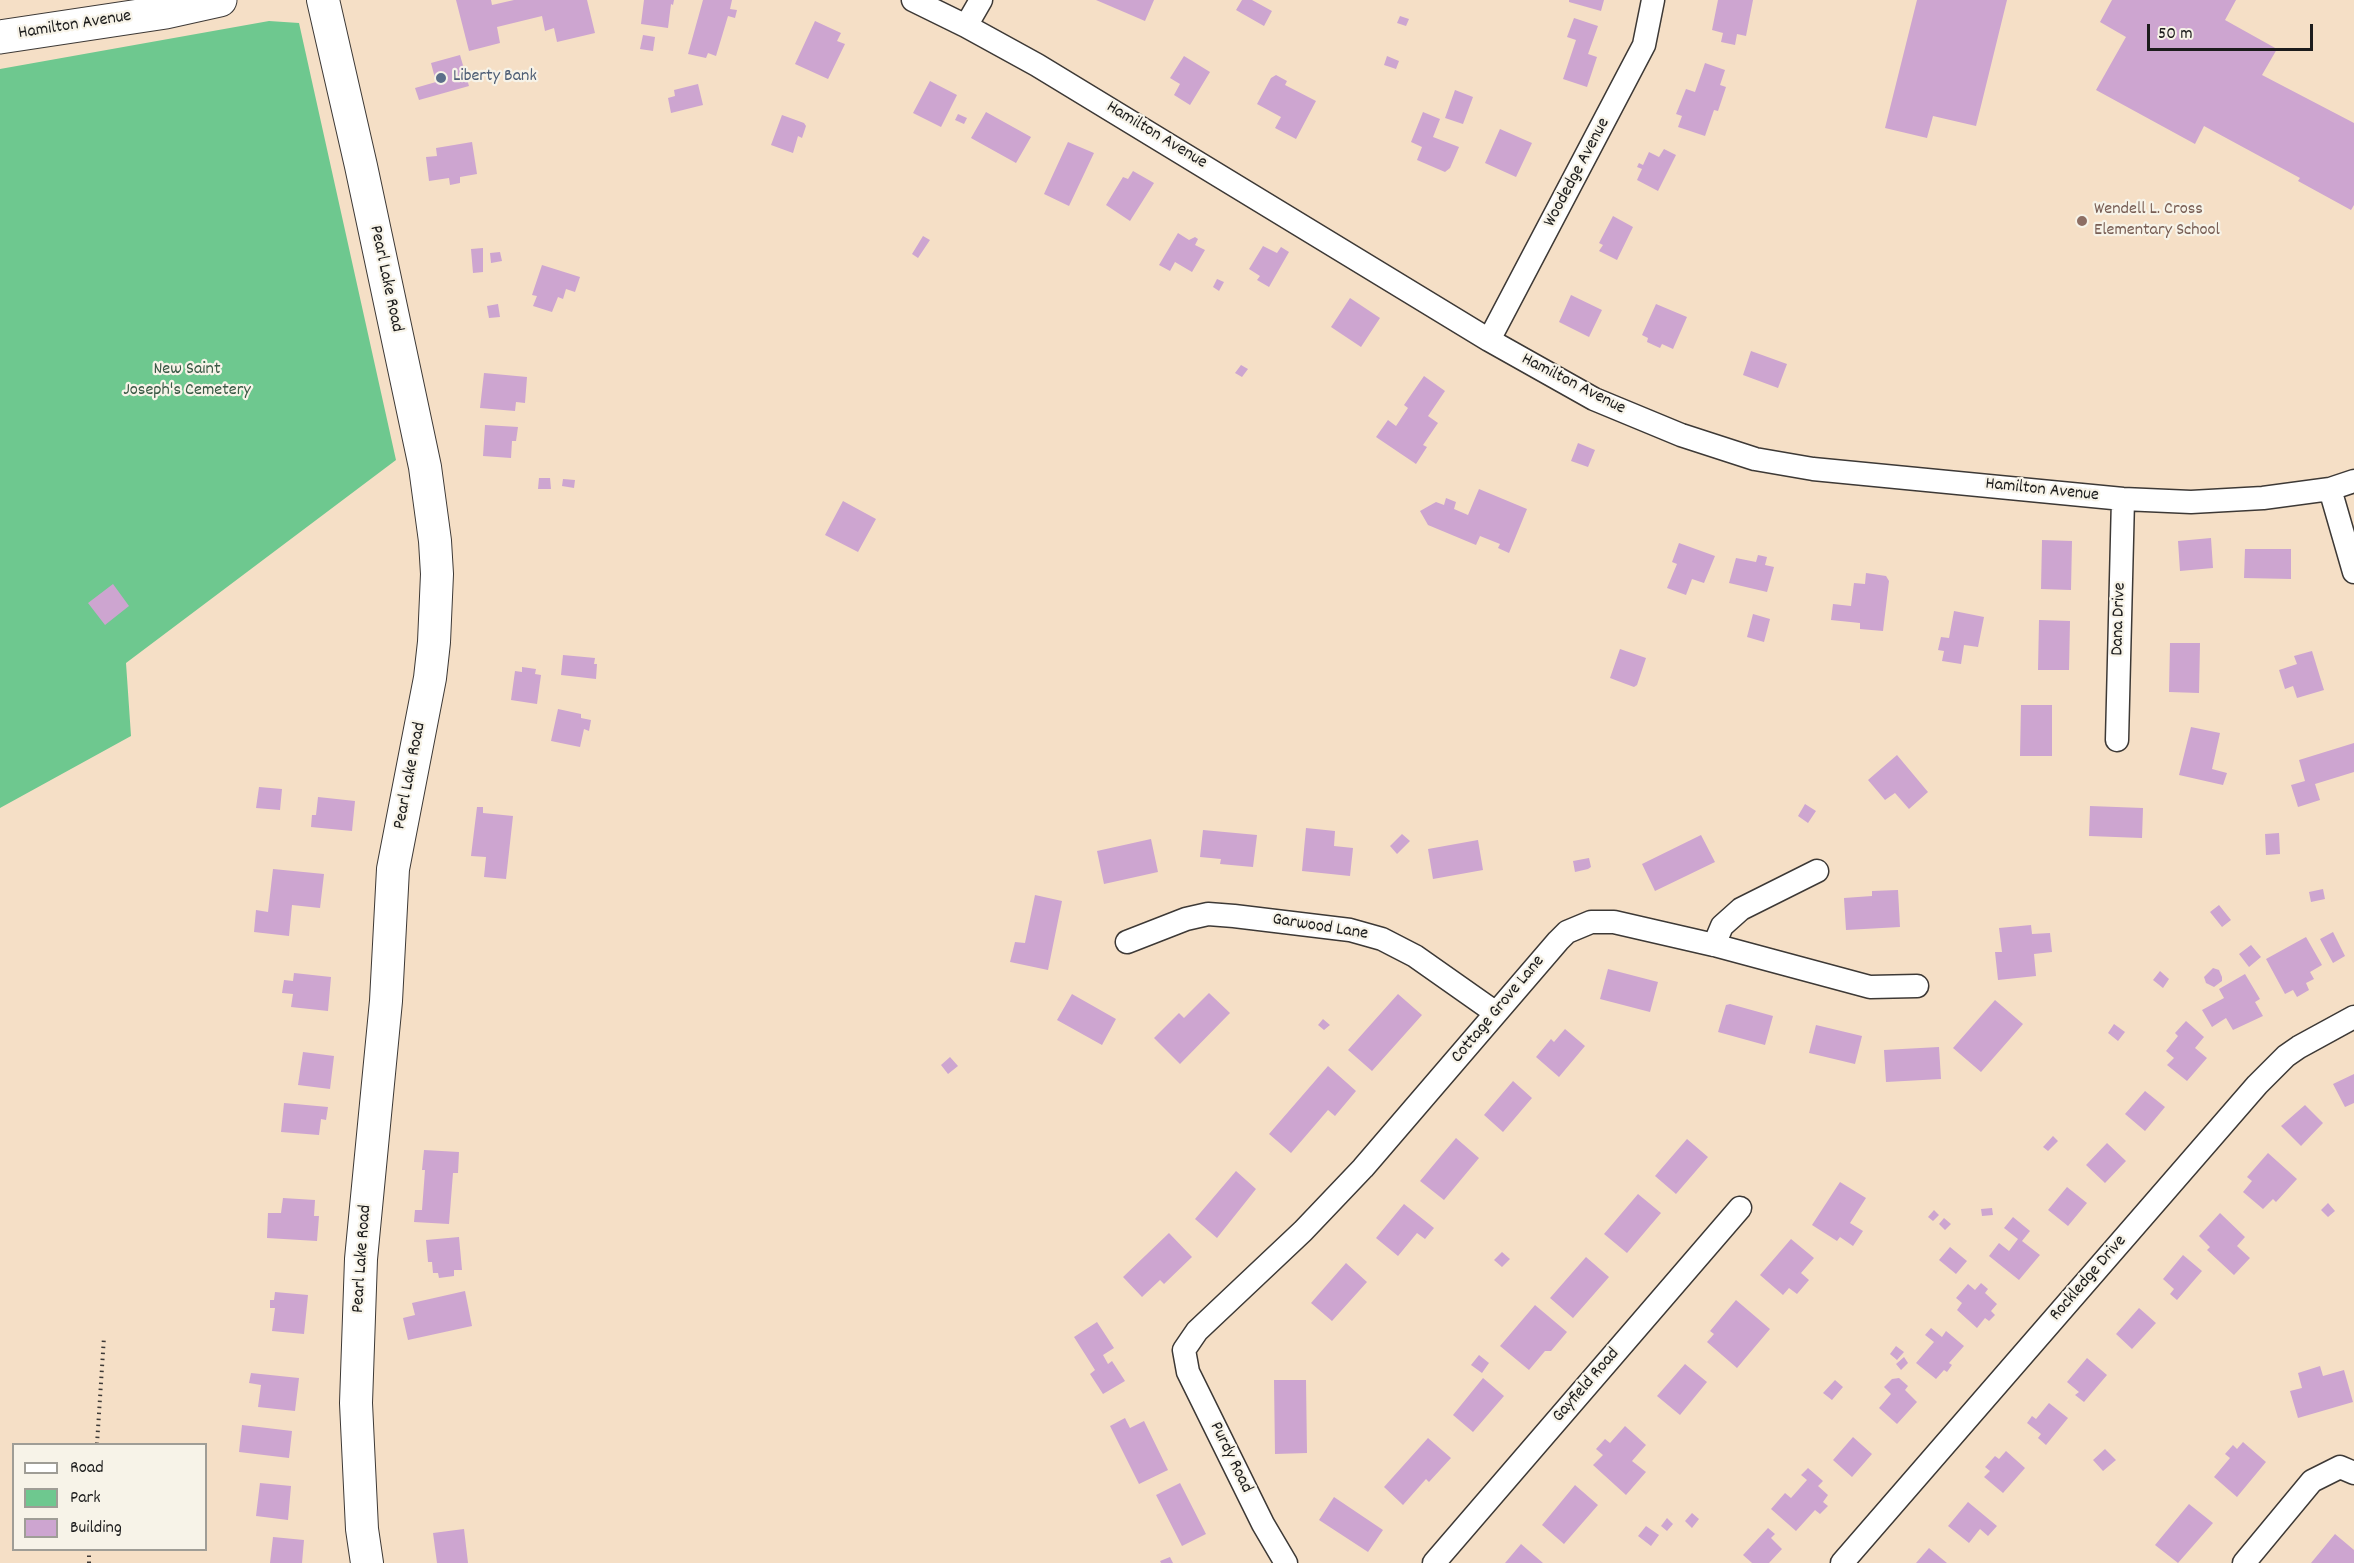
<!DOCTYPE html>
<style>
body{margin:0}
#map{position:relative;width:2354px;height:1563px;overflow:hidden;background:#f5dfc6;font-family:Dekko,sans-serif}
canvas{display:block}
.legend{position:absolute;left:12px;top:1443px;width:195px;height:108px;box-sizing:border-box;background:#f7f3e8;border:2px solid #9f9d96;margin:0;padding:8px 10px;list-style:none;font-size:18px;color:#1c1c1c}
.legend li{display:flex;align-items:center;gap:12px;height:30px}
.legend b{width:30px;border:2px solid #9f9d96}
.scale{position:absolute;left:2147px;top:24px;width:166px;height:27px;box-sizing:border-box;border:3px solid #1c1c1c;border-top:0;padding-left:8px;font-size:18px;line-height:21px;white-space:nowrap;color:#1c1c1c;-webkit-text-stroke:4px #f7f3e8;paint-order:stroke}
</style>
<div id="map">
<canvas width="2354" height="1563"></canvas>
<ul class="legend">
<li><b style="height:8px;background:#fff"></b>Road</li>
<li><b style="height:16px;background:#6ec88f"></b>Park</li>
<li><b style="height:16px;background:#cda5d0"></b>Building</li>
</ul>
<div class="scale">50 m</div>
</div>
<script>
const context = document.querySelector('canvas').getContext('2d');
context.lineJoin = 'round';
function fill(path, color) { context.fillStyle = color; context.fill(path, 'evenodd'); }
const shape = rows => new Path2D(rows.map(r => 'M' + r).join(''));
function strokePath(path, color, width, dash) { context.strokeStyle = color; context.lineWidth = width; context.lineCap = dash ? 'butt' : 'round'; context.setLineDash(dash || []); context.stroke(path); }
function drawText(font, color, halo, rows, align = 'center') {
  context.font = font + ' Dekko,sans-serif'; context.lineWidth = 4.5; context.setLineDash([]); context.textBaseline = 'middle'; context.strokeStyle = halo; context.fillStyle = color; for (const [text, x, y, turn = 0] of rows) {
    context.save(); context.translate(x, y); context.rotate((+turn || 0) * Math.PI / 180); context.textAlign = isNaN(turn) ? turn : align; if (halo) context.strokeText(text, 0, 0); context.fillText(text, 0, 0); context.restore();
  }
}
const green = shape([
 [269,21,299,23,396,460,126,663,131,736,0,808,0,69]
]);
const building = shape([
 [456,0,491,0,492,5,514,0,587,0,595,33,557,42,554,28,545,31,542,16,497,27,500,43,469,51],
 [644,0,674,0,673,5,671,4,668,28,641,24],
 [703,0,732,0,730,9,737,10,735,18,728,16,716,56,708,53,706,58,688,54],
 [1096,0,1154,0,1145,21],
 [1242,0,1252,0,1272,11,1264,26,1236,10],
 [1569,0,1604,0,1601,11,1569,2],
 [1718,0,1753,0,1746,36,1737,34,1735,45,1721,42,1723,33,1712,30],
 [1917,0,2007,0,1976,126,1933,116,1927,138,1885,128],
 [2112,0,2236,0,2225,20,2277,49,2262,75,2354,123,2354,205,2351,210,2298,181,2300,178,2204,126,2195,144,2096,90,2126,37,2100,22],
 [1400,16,1409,19,1406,26,1397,23],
 [1574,18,1598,26,1588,54,1597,57,1587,87,1563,79,1576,40,1567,37],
 [815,21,841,33,837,41,845,44,828,79,795,64],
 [643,35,655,37,653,51,640,49],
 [460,55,469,86,419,100,415,88,436,82,431,63],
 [1184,56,1210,72,1190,105,1174,95,1180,84,1170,78],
 [1387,56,1399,61,1396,69,1384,65],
 [1705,63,1725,70,1720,85,1726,87,1718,111,1714,110,1705,136,1678,127,1682,116,1676,114,1686,89,1695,92],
 [1276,75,1287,81,1285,85,1316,101,1296,139,1275,128,1281,117,1257,104,1271,78],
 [930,81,957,95,941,127,913,113],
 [698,84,703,105,671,113,668,98,675,96,674,90],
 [1455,90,1473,97,1463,124,1445,118],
 [986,112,1031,137,1016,163,971,138],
 [1423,112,1440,119,1433,137,1459,147,1450,168,1445,172,1417,160,1422,147,1411,142],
 [958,114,967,118,964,124,955,120],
 [782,115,804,123,806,126,802,138,798,136,793,153,771,145],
 [1500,129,1532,143,1516,177,1485,163],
 [472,142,477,174,460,177,460,183,450,185,449,178,429,181,426,157,437,156,436,148],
 [1068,142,1094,153,1069,206,1044,194],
 [1664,149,1676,155,1658,191,1637,180,1642,169,1637,167,1639,163,1643,165,1649,152,1659,157],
 [1133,171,1154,183,1130,221,1106,205,1123,177,1128,179],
 [1613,216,1633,227,1617,260,1599,251,1603,245,1599,243],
 [1178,233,1189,240,1195,237,1198,239,1195,245,1205,250,1192,272,1175,262,1170,271,1159,265],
 [923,236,930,240,918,258,912,254],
 [1263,246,1277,253,1281,247,1289,252,1269,287,1257,280,1260,276,1249,269],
 [483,248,483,272,473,273,471,249],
 [500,252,502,261,491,263,490,253],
 [542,265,580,277,575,292,566,289,563,299,558,297,552,312,533,306,537,296,532,295],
 [1217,279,1224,282,1219,291,1213,287],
 [1571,295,1602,310,1589,337,1559,322],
 [1350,298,1380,318,1361,347,1331,327],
 [498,304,500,317,489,318,487,306],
 [1656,304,1687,317,1673,349,1662,344,1660,348,1647,342,1648,338,1642,335],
 [1751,351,1787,364,1778,388,1743,375],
 [1241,365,1248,369,1242,377,1235,373],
 [484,373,527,377,525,403,516,402,515,411,480,408],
 [1424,376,1445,391,1428,416,1438,423,1423,445,1427,447,1416,464,1376,437,1388,420,1396,426,1408,408,1404,405],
 [485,425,518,427,516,441,512,441,511,458,483,456],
 [1578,443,1595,450,1588,467,1571,461],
 [539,478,550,478,551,489,538,489],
 [563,479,575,480,574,488,562,486],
 [1479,489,1527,509,1509,553,1498,548,1500,544,1480,536,1476,545,1428,525,1420,511,1436,502,1444,505,1446,498,1456,502,1454,509,1468,515],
 [843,501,876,519,858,552,825,535],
 [2211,538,2213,568,2180,571,2178,541],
 [2042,540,2072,541,2071,590,2041,589],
 [1679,543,1715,556,1704,583,1692,579,1686,595,1667,588,1677,564,1672,562],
 [2245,549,2291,549,2291,579,2244,578],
 [1758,555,1767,557,1765,565,1774,567,1767,592,1729,583,1736,558,1756,562],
 [1866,573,1886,576,1889,581,1883,631,1860,629,1860,623,1831,620,1833,604,1851,606,1854,583,1865,584],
 [113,584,129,606,105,625,88,603],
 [1954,611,1984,617,1978,647,1964,645,1961,664,1942,661,1944,651,1938,650,1941,637,1949,638],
 [1753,614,1770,619,1764,642,1747,637],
 [2039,620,2070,621,2069,670,2038,670],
 [2170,643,2200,643,2199,693,2169,692],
 [1620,649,1646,658,1637,685,1634,687,1610,678],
 [2312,651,2324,690,2297,698,2293,686,2285,689,2279,670,2297,664,2294,656],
 [563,655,595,658,594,664,597,664,596,679,561,675],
 [522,667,536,669,535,674,541,675,537,704,511,700,515,671,522,672],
 [2021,705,2052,705,2052,756,2020,756],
 [558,709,581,714,581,718,591,720,589,731,584,729,580,747,551,741],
 [2191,727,2220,733,2212,769,2227,773,2223,785,2179,775],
 [2354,743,2354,772,2315,784,2320,800,2298,807,2291,785,2305,781,2299,760],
 [1897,755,1928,792,1909,809,1895,793,1885,800,1868,780],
 [259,787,282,789,280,810,256,808],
 [318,797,355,801,352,831,311,827,312,815,316,815],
 [1805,804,1816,811,1808,823,1798,816],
 [2090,806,2143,808,2142,838,2089,836],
 [477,807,483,807,483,813,513,816,506,879,484,877,486,857,471,856],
 [1306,828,1335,831,1334,846,1353,848,1350,876,1302,871],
 [1203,830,1257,835,1253,867,1220,864,1221,859,1200,857],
 [2279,833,2280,854,2266,855,2265,834],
 [1402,834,1410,841,1397,854,1390,846],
 [1701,835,1715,862,1655,891,1642,864],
 [1151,839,1158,872,1104,884,1097,851],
 [1478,840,1483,870,1433,879,1428,849],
 [1589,858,1591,867,1588,869,1575,872,1573,861],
 [273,869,324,874,320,908,292,905,289,936,254,932,256,910,268,912],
 [2323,889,2325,899,2311,902,2309,892],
 [1898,890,1900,927,1846,930,1844,898,1872,896,1872,891],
 [1035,895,1062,901,1048,970,1010,962,1015,942,1025,943],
 [2219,905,2231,920,2222,927,2210,912],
 [2031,925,2032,934,2050,933,2052,952,2034,954,2036,976,1998,980,1995,952,2002,952,1999,928],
 [2333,932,2345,956,2333,963,2320,939],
 [2306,937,2322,965,2310,972,2314,979,2306,983,2309,990,2297,997,2293,990,2285,994,2266,959],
 [2251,945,2261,957,2249,967,2239,954],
 [2213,968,2219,970,2222,977,2222,981,2214,987,2206,983,2204,977],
 [1608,969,1658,982,1650,1012,1600,999],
 [2160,971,2169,979,2163,988,2153,980],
 [294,973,331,977,328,1011,291,1007,293,994,282,993,284,980,293,981],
 [2245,974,2260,999,2255,1002,2263,1016,2233,1030,2226,1018,2212,1027,2202,1010,2224,998,2219,989],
 [1209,993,1230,1013,1180,1064,1154,1038,1179,1013,1184,1018],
 [1072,994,1116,1019,1102,1045,1057,1020],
 [1398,994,1422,1015,1372,1071,1348,1050],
 [1995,1000,2023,1024,1981,1072,1953,1048],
 [1730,1004,1773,1016,1765,1045,1718,1032,1726,1005],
 [1323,1019,1330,1025,1324,1030,1318,1025],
 [2186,1021,2204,1037,2195,1048,2207,1058,2187,1081,2167,1065,2174,1058,2166,1051,2178,1036,2175,1033],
 [2114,1024,2125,1032,2118,1041,2108,1033],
 [1816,1025,1862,1036,1855,1064,1809,1053],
 [1565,1029,1585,1046,1559,1077,1536,1057,1551,1039,1554,1042],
 [1939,1047,1941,1079,1886,1082,1884,1050],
 [303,1052,334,1056,330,1089,298,1085],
 [950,1057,958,1066,948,1074,941,1065],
 [1328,1066,1356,1091,1335,1116,1328,1110,1291,1153,1269,1134],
 [2354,1074,2354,1103,2345,1107,2333,1084],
 [1513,1081,1532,1098,1503,1132,1484,1115],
 [2145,1091,2165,1107,2145,1131,2125,1114],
 [284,1103,328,1107,326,1120,321,1119,319,1135,281,1132],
 [2305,1105,2323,1123,2301,1146,2281,1126],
 [2053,1136,2058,1141,2048,1151,2043,1147],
 [1456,1138,1479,1158,1444,1200,1420,1181],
 [1687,1139,1708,1157,1676,1194,1655,1176],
 [2107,1143,2126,1161,2105,1183,2086,1165],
 [424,1150,459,1152,458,1173,453,1173,449,1224,414,1222,415,1210,422,1210,425,1170,422,1170],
 [2268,1153,2297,1179,2276,1202,2273,1199,2263,1209,2243,1192,2252,1181,2247,1177],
 [1236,1171,1256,1189,1217,1238,1195,1219],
 [1840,1182,1866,1198,1850,1223,1863,1231,1853,1246,1840,1237,1837,1241,1812,1225],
 [2067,1187,2087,1203,2068,1226,2048,1210],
 [1638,1194,1661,1213,1627,1253,1604,1234],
 [283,1198,315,1200,314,1216,319,1216,317,1241,267,1238,268,1213,281,1213],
 [2328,1203,2335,1211,2328,1217,2321,1210],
 [1404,1204,1434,1228,1425,1239,1417,1233,1398,1256,1376,1238],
 [1992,1208,1993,1215,1982,1216,1981,1209],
 [1934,1210,1939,1215,1933,1221,1928,1217],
 [2220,1213,2245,1237,2237,1246,2250,1258,2234,1275,2207,1250,2210,1247,2199,1236],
 [2013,1217,2030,1231,2022,1241,2040,1255,2019,1280,1989,1256,1999,1243,2009,1251,2018,1239,2004,1228],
 [1944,1218,1951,1224,1945,1230,1939,1224],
 [1169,1233,1192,1257,1164,1284,1160,1280,1142,1297,1123,1277],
 [459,1237,462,1270,454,1270,454,1276,439,1278,438,1273,433,1273,432,1262,428,1262,426,1240],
 [1791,1239,1814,1258,1801,1273,1809,1280,1797,1294,1789,1288,1783,1295,1760,1275],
 [1950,1247,1967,1261,1956,1274,1939,1260],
 [1502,1252,1510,1259,1502,1267,1494,1260],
 [2183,1255,2202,1271,2177,1300,2170,1294,2174,1289,2163,1279],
 [1586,1257,1609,1277,1573,1318,1550,1298],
 [1346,1263,1367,1282,1332,1321,1311,1303],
 [1981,1283,1988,1289,1985,1293,1997,1304,1991,1311,1995,1315,1989,1321,1985,1318,1977,1328,1957,1310,1962,1303,1956,1298,1968,1284,1975,1290],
 [465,1291,472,1326,408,1340,403,1318,415,1315,412,1303],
 [275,1292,308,1295,304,1334,272,1331,275,1308,270,1308,270,1300,274,1300],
 [1736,1300,1770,1329,1737,1368,1707,1342,1714,1334,1710,1331],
 [1535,1305,1567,1332,1551,1351,1545,1351,1529,1370,1500,1346],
 [2139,1308,2156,1323,2132,1349,2116,1334],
 [1097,1322,1114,1348,1103,1355,1108,1364,1112,1361,1125,1381,1103,1394,1090,1374,1095,1370,1074,1337],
 [1931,1328,1942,1337,1946,1331,1964,1346,1949,1363,1952,1365,1947,1372,1944,1370,1936,1379,1916,1363,1934,1342,1925,1335],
 [1896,1346,1904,1352,1897,1360,1890,1354],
 [1479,1355,1489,1363,1482,1373,1471,1365],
 [1904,1357,1908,1363,1901,1370,1896,1364],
 [2087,1358,2107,1375,2084,1402,2075,1395,2079,1392,2067,1382],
 [1685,1364,1707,1382,1680,1415,1657,1396],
 [2320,1366,2323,1376,2344,1370,2353,1402,2298,1418,2290,1391,2302,1388,2298,1373],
 [251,1373,299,1378,295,1411,258,1407,261,1385,249,1383],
 [1483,1378,1504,1396,1473,1432,1453,1415],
 [1899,1378,1908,1386,1905,1390,1917,1402,1897,1424,1879,1408,1891,1394,1884,1387,1892,1379],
 [1274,1380,1306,1380,1307,1453,1275,1454],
 [1835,1380,1843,1387,1832,1400,1823,1393],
 [2049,1403,2068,1418,2046,1445,2038,1438,2041,1434,2027,1423,2032,1416,2036,1419],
 [1125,1418,1130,1428,1144,1421,1168,1470,1139,1484,1110,1426],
 [242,1425,292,1431,289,1458,239,1452],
 [1625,1426,1646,1445,1632,1461,1646,1472,1626,1495,1593,1465,1603,1455,1596,1449,1605,1439,1610,1443],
 [1853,1437,1872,1454,1852,1477,1833,1460],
 [1428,1438,1451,1458,1429,1482,1426,1479,1403,1505,1384,1487],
 [2243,1442,2266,1462,2237,1497,2214,1477,2230,1458,2225,1454,2233,1445,2237,1449],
 [2105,1449,2116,1460,2103,1471,2093,1460],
 [2006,1451,2025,1468,2003,1493,1984,1477,1990,1471,1985,1467,1995,1456,1999,1459],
 [1808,1468,1823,1481,1818,1486,1828,1495,1823,1502,1828,1506,1820,1514,1815,1510,1796,1531,1771,1509,1785,1493,1791,1498,1807,1480,1801,1475],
 [260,1483,291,1486,288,1520,256,1516],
 [1180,1483,1206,1534,1182,1546,1156,1495],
 [1575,1485,1598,1505,1564,1544,1542,1525],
 [1334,1497,1383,1530,1368,1552,1319,1520],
 [1968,1502,1997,1526,1988,1536,1980,1529,1969,1543,1948,1526],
 [2189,1504,2213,1523,2178,1563,2155,1545],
 [1692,1513,1699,1519,1692,1528,1685,1521],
 [1667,1518,1673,1524,1667,1531,1661,1526],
 [1646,1526,1659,1535,1651,1546,1638,1536],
 [1768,1528,1775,1534,1771,1538,1782,1549,1769,1563,1752,1563,1743,1555],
 [464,1529,468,1563,437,1563,433,1533],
 [2335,1534,2354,1550,2354,1563,2311,1563],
 [273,1537,304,1540,302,1563,270,1563],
 [1521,1544,1543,1563,1505,1563],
 [1929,1548,1947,1563,1916,1563],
 [1170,1557,1173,1563,1161,1563,1160,1561]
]);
const path = shape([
 [97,1444,104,1337],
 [89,1563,89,1550]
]);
const street = shape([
 [913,0,966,26,1037,65,1489,340,1594,399,1681,435,1755,459,1813,469,2123,499,2191,502,2263,498,2330,489,2354,481],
 [966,26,981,0],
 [1489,340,1644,45,1653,0],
 [2330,489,2354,572],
 [2117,740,2123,499],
 [1127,942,1186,919,1208,914,1234,916,1350,930,1382,939,1415,956,1496,1013],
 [1714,945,1722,926,1741,909,1817,871],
 [1286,1563,1263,1524,1188,1372,1184,1350,1197,1331,1303,1231,1363,1168,1558,941,1567,932,1591,922,1614,922,1714,945,1870,987,1917,986],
 [1434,1563,1740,1208],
 [1842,1563,2257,1085,2286,1056,2299,1047,2354,1017],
 [2244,1563,2312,1481,2340,1467,2354,1473]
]);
const secondary = shape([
 [323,0,361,166,425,467,435,541,437,574,434,642,430,678,393,869,386,1001,361,1259,356,1403,362,1529,367,1563]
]);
const primary = shape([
 [0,37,166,12,220,0]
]);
const markers = [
 [441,78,6,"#5c6f8a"],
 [2082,221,6,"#8d6e63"]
];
const streetNames = [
 ["Hamilton Avenue",75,26,-9],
 ["Hamilton Avenue",1156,136,31],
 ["Woodedge Avenue",1578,173,-62],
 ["Pearl Lake Road",385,279,78],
 ["Hamilton Avenue",1573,385,27],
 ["Hamilton Avenue",2042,491,6],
 ["Dana Drive",2120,619,-88],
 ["Pearl Lake Road",411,776,-79],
 ["Garwood Lane",1320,928,9],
 ["Cottage Grove Lane",1499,1010,-50],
 ["Pearl Lake Road",363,1259,-86],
 ["Rockledge Drive",2089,1279,-49],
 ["Gayfield Road",1587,1386,-49],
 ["Purdy Road",1230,1458,64]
];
const serviceNames = [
 ["Liberty Bank",453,78]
];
const educationNames = [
 ["Wendell L. Cross",2094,211],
 ["Elementary School",2094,232]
];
const parkNames = [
 ["New Saint",187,371],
 ["Joseph's Cemetery",187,392]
];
fill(green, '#6ec88f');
fill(building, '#cda5d0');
strokePath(street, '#3d3936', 25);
strokePath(secondary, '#3d3936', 34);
strokePath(primary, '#3d3936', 35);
strokePath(path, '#3d3936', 4, [1.5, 4.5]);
strokePath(street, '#fff', 22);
strokePath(secondary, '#fff', 32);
strokePath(primary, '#fff', 33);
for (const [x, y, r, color] of markers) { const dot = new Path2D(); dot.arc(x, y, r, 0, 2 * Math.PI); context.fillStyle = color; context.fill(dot); strokePath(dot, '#f7f3e8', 2); }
drawText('18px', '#1c1c1c', '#f7f3e8', streetNames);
drawText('18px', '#4e5e75', '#f7f3e8', serviceNames, 'left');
drawText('18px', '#785e54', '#f7f3e8', educationNames, 'left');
drawText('18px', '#395844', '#f7f3e8', parkNames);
</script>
